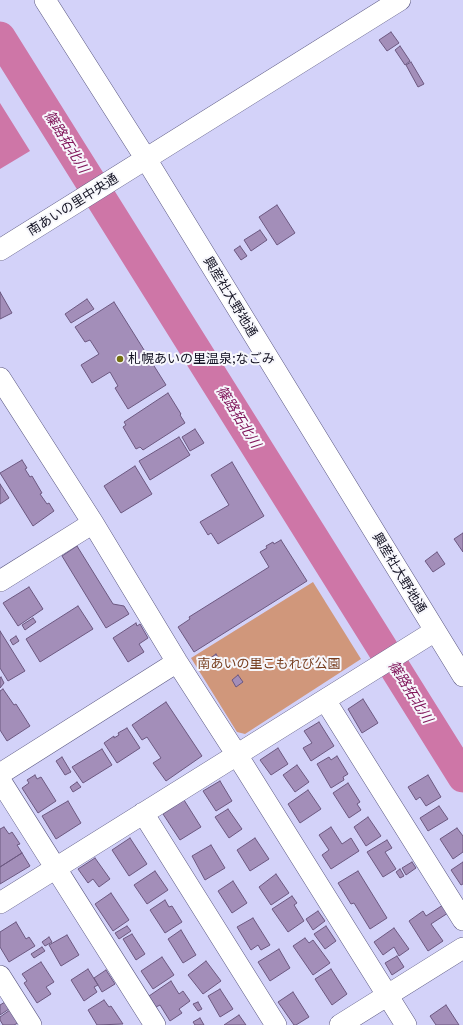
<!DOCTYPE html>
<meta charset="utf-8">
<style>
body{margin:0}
canvas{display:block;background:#d3d2f9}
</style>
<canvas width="463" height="1025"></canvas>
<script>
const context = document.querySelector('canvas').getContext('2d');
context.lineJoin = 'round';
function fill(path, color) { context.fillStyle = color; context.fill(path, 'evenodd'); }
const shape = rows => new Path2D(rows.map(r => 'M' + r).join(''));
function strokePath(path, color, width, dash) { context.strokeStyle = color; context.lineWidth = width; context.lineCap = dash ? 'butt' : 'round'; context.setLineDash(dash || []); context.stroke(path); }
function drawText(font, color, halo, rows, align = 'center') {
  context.font = font + ' "Work Sans","Noto Sans JP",sans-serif'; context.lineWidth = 4; context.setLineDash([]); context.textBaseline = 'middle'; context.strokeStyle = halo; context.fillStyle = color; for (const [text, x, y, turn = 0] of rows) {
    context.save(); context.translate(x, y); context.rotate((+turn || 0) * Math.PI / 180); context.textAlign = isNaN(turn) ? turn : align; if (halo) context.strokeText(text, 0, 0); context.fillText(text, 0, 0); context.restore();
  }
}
const green = shape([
 [313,582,361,659,245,734,237,732,191,658]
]);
const water = shape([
 [0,103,30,151,0,169]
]);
const river = shape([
 [0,37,463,777]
]);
const building = shape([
 [391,32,399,43,387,51,379,40,391,32],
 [400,46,410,61,405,65,395,50,400,46],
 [411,62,424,84,418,87,406,65,411,62],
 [277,205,295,233,277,245,259,217,277,205],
 [260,230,267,240,251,251,244,240,260,230],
 [240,246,247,256,241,260,234,250,240,246],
 [0,292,12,313,0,319,0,292],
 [87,299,94,309,71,323,65,314,87,299],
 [114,302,166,385,128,409,115,388,118,386,110,372,92,383,81,365,99,354,90,340,85,342,75,327,114,302],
 [168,393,181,414,180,415,185,423,143,450,140,447,136,449,123,427,126,425,124,422,168,393],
 [195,429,204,443,190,451,182,437,195,429],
 [179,437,190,455,150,480,139,461,179,437],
 [22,460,27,468,25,469,30,477,32,476,42,493,40,494,47,504,49,503,54,511,33,526,0,473,22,460],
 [232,462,264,516,218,544,211,533,208,535,200,522,229,505,211,475,232,462],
 [135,466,152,494,121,513,104,486,135,466],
 [0,484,9,498,0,504,0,484],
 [463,533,463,552,454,539,463,533],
 [281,540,307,581,194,652,178,627,190,619,189,617,269,567,260,552,267,548,266,546,273,542,274,544,281,540],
 [77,546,113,604,124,606,129,614,106,628,62,556,77,546],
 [437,552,445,564,433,572,425,561,437,552],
 [29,587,43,609,18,626,3,603,29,587],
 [78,606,93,629,40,662,26,639,78,606],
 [33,618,36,622,25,630,22,625,33,618],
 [136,623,137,626,140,624,148,638,139,644,144,652,128,662,113,638,136,623],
 [0,631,25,671,8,681,0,668,0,631],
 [16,636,19,641,13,645,10,640,16,636],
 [216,654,221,662,210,669,205,662,216,654],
 [238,675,243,682,236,687,232,680,238,675],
 [1,677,4,683,0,688,0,678,1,677],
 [3,689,14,705,16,704,30,726,7,741,0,730,0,691,3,689],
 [363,699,378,723,362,733,348,709,363,699],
 [166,702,202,756,166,781,153,763,161,758,147,737,142,740,132,725,166,702],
 [319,722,334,746,311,761,303,748,312,743,304,731,319,722],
 [127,728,140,748,117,763,104,743,114,736,114,738,119,735,118,733,127,728],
 [278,748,288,764,271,775,260,760,278,748],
 [102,749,112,765,83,783,72,767,102,749],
 [337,756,348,774,343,777,344,780,331,788,317,764,329,757,331,760,337,756],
 [62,757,71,772,65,775,56,761,62,757],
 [297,765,309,782,295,792,283,775,297,765],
 [35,775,37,779,41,777,56,801,38,813,22,788,29,783,27,780,35,775],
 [428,775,441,797,426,806,420,797,416,800,408,787,428,775],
 [220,781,232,801,216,811,203,791,220,781],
 [77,782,81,787,73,792,70,787,77,782],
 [348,783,360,802,357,804,361,810,349,818,333,793,348,783],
 [308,790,321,809,300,823,288,804,308,790],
 [184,800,201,827,180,840,163,814,184,800],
 [68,801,81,823,56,839,42,816,68,801],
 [439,806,448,819,428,831,420,818,439,806],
 [228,809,242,829,229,838,215,817,228,809],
 [368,817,381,836,366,846,354,827,368,817],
 [4,827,9,834,12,832,20,844,17,845,22,853,0,867,0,829,4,827],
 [331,827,342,844,351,838,359,851,331,869,322,855,329,850,319,835,331,827],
 [457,828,463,836,463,852,453,859,440,839,457,828],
 [130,838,147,864,129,876,112,850,130,838],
 [255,838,269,859,250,871,237,850,255,838],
 [387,840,392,848,385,852,396,869,383,877,367,852,387,840],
 [211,845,225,868,205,880,192,856,211,845],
 [22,853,30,866,0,884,0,867,22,853],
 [95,858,110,879,99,887,93,879,88,883,78,869,95,858],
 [412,862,416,868,406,875,402,868,412,862],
 [463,862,463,884,461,885,451,870,463,862],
 [400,869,404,876,400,878,396,872,400,869],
 [155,871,168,890,147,904,134,885,155,871],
 [358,871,387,918,370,929,354,903,351,904,338,883,358,871],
 [276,874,289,893,271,905,259,887,276,874],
 [233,881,247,903,232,913,218,891,233,881],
 [111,893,129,920,113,931,95,904,111,893],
 [292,896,297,903,294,905,304,921,288,932,272,909,292,896],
 [165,900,169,907,172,906,182,922,165,933,150,910,165,900],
 [443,905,448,913,431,924,443,941,428,951,409,921,423,911,426,916,443,905],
 [318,911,325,921,313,930,306,919,318,911],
 [253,918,270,945,261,950,258,945,251,950,237,927,253,918],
 [16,922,26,939,29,937,35,946,9,962,0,947,0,932,16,922],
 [127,926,131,931,119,939,115,933,127,926],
 [326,926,336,941,325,949,314,934,326,926],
 [394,928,409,949,399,956,394,947,383,955,374,942,394,928],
 [181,930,196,955,183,963,168,939,181,930],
 [132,934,145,954,136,960,123,939,132,934],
 [67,935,79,955,61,966,49,945,67,935],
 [49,937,52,942,45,946,42,942,49,937],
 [305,938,309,943,313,940,330,963,313,975,293,946,305,938],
 [42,947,45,951,34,958,31,954,42,947],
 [279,949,290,968,270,981,258,962,279,949],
 [397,956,404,967,392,975,385,963,397,956],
 [162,957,174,975,153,989,141,971,162,957],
 [206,961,221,981,203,994,188,975,206,961],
 [41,962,54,982,46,987,51,994,37,1003,24,983,27,981,22,974,41,962],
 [88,969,98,985,94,987,97,992,84,1001,71,980,88,969],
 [331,969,347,994,332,1005,315,979,331,969],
 [106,970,115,984,102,992,94,978,106,970],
 [171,981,179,994,183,991,190,1001,179,1009,182,1013,170,1021,160,1005,156,1007,149,996,171,981],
 [220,989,233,1009,220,1017,208,996,220,989],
 [293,992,309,1017,296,1025,294,1025,278,1002,293,992],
 [104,1000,109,1007,111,1006,123,1024,97,1025,88,1010,104,1000],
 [5,1002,9,1009,0,1015,0,1005,5,1002],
 [198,1002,202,1009,198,1011,193,1004,198,1002],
 [446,1005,459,1025,436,1025,430,1016,446,1005],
 [10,1010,18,1023,14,1025,3,1025,0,1020,0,1017,10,1010],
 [239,1015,246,1025,224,1025,239,1015],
 [200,1018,204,1025,195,1025,193,1022,200,1018]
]);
const minor = shape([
 [45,0,146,159,463,676],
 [0,250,400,0],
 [0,378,93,523,177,662,237,755,406,1025],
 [0,581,93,523],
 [325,700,463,920],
 [0,774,177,662],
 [0,780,155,1025],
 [143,813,276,1025],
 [0,903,435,631],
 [0,976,31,1025],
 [340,1025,463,948]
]);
const markers = [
 [120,359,4,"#757011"]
];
const streetNames = [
 ["南あいの里中央通",73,205,-32],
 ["興産社大野地通",230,297,59],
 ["興産社大野地通",399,573,59]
];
const poiNames = [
 ["札幌あいの里温泉;なごみ",128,359]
];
const parkNames = [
 ["南あいの里こもれび公園",269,664]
];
const waterNames = [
 ["篠路拓北川",66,142,58],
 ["篠路拓北川",238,417,58],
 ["篠路拓北川",410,692,58]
];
fill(green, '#d0977b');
fill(water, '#ce76a7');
strokePath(river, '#ce76a7', 31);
fill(building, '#a38eb9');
strokePath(building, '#6c5880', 1);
strokePath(minor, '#5b5882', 22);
strokePath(minor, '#fff', 21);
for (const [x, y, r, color] of markers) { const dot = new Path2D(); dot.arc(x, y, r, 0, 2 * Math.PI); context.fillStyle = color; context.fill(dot); strokePath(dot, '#f7f7fc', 1.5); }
drawText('13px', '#131223', '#f7f7fc', streetNames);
drawText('13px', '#131223', '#f7f7fc', poiNames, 'left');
drawText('13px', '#763c1d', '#f7f7fc', parkNames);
drawText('italic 14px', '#82185c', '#f7f7fc', waterNames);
</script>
